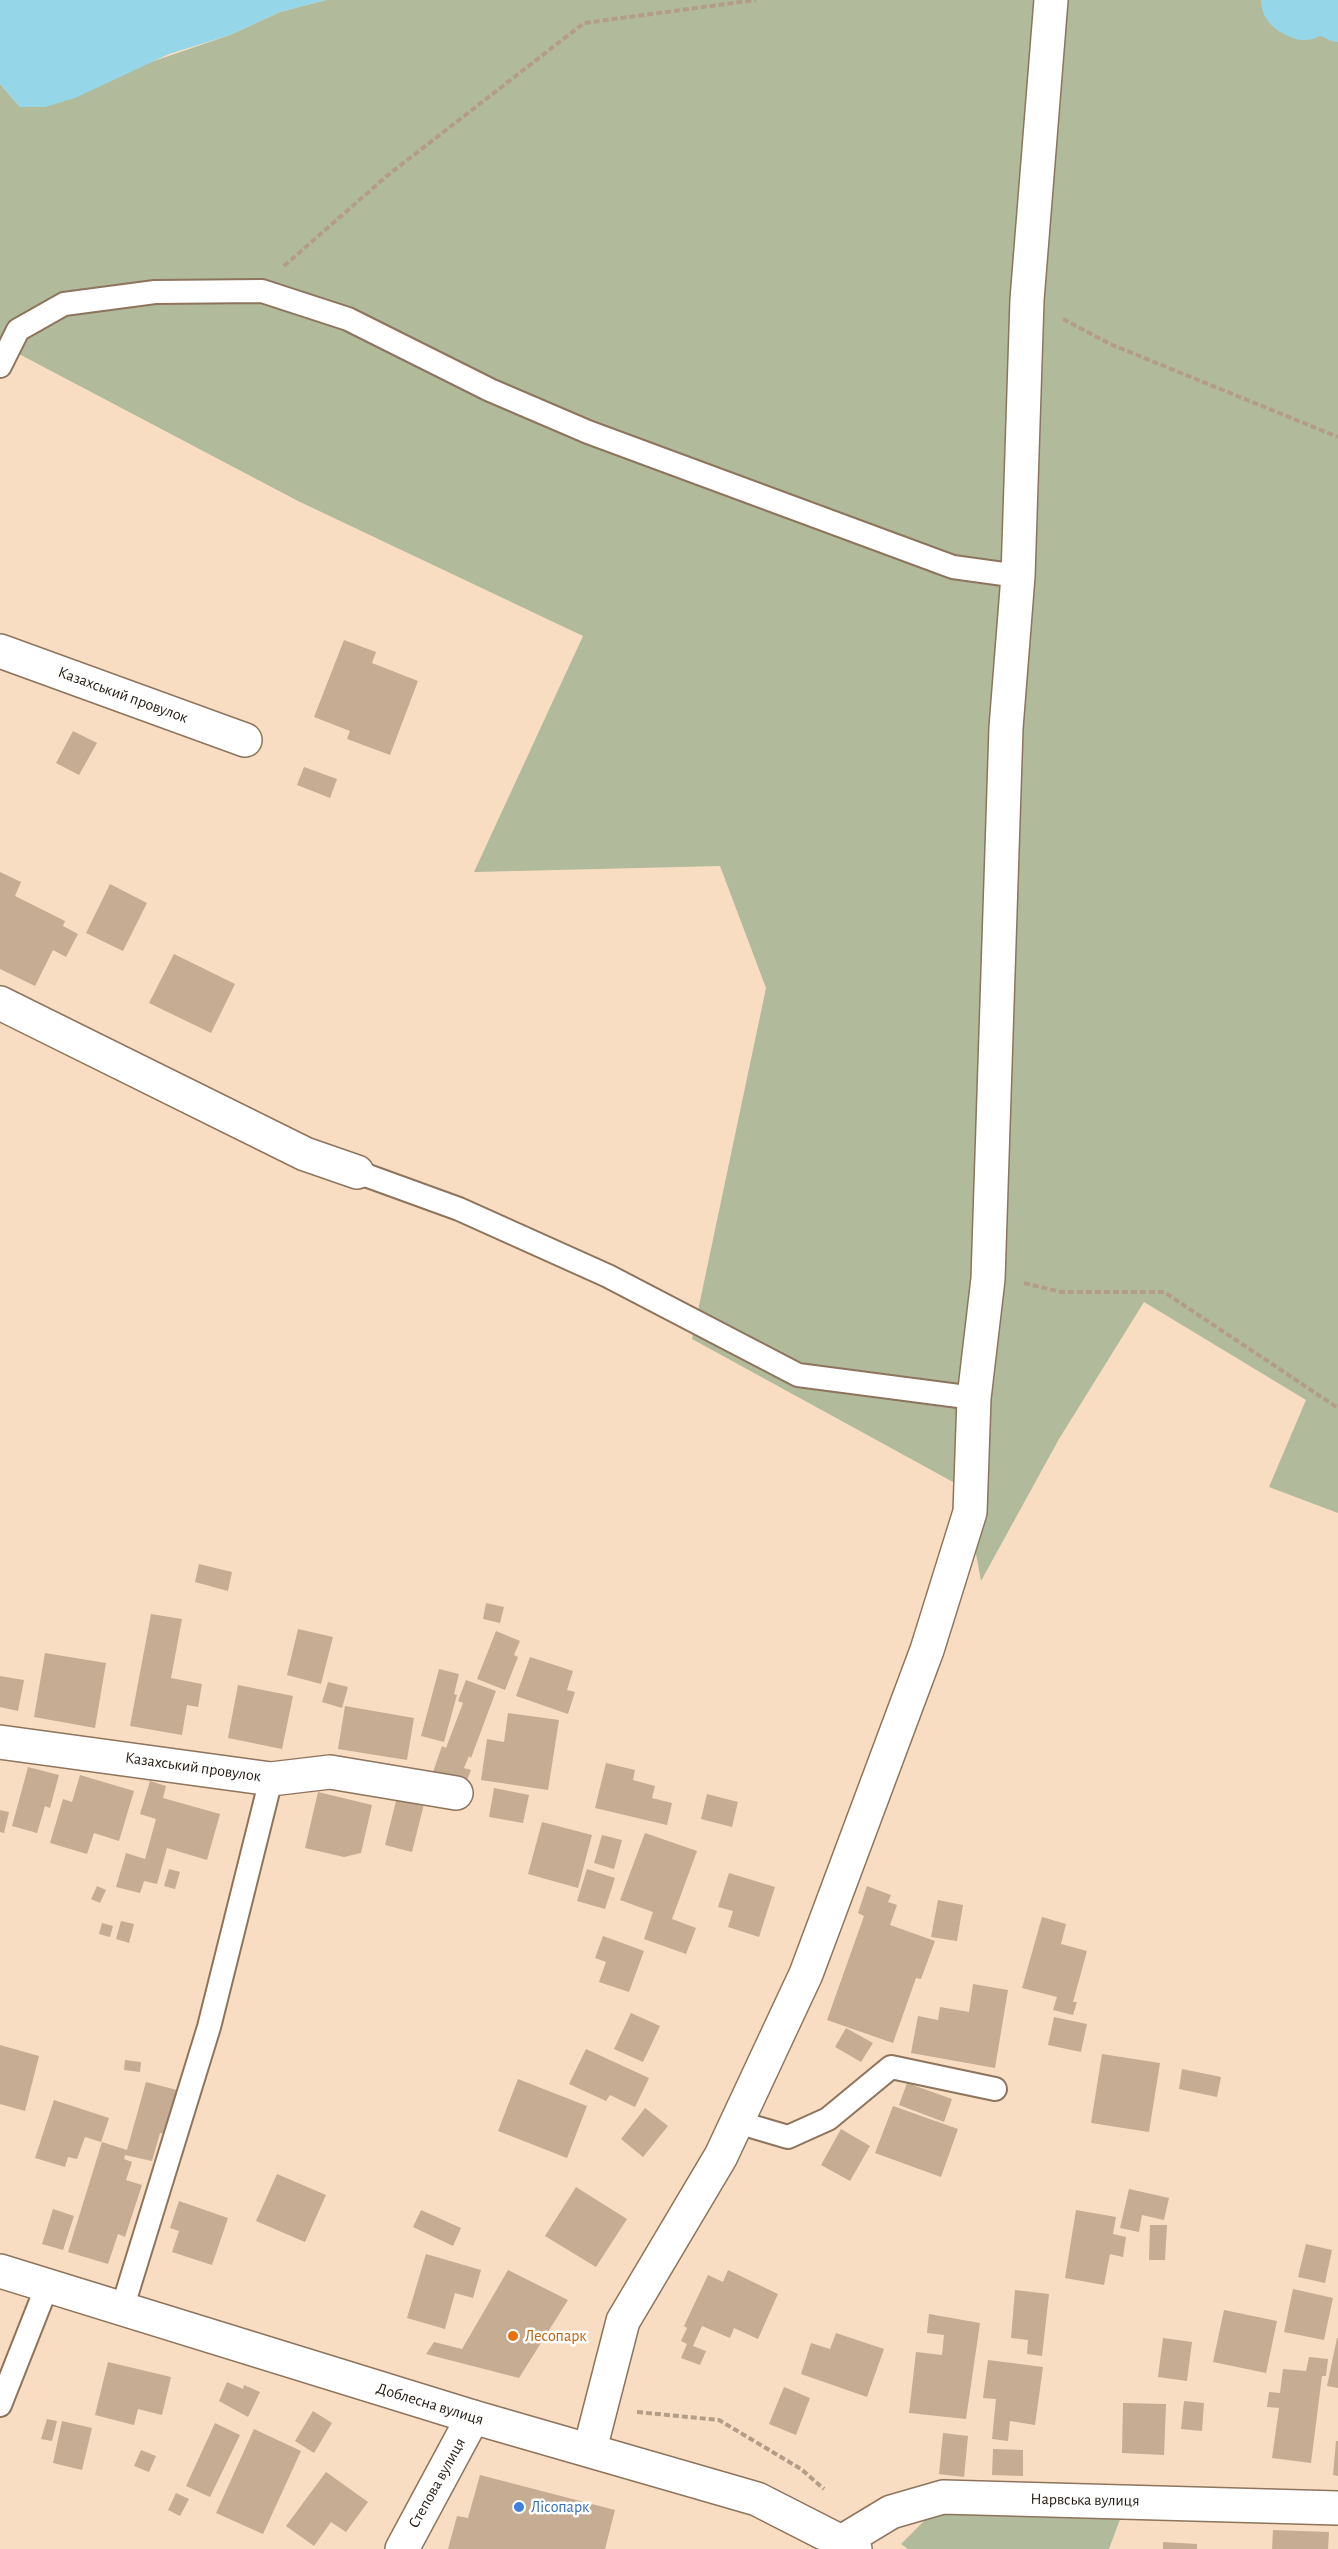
<!DOCTYPE html>
<meta charset="utf-8">
<style>
body{margin:0}
canvas{display:block;background:#f8ddc2}
</style>
<canvas width="1338" height="2549"></canvas>
<script>
const context = document.querySelector('canvas').getContext('2d');
context.lineJoin = 'round';
function fill(path, color) { context.fillStyle = color; context.fill(path, 'evenodd'); }
const shape = rows => new Path2D(rows.map(r => 'M' + r).join(''));
function strokePath(path, color, width, dash) { context.strokeStyle = color; context.lineWidth = width; context.lineCap = dash ? 'butt' : 'round'; context.setLineDash(dash || []); context.stroke(path); }
function drawText(font, color, halo, rows, align = 'center') {
  context.font = font + ' "Alegreya Sans",sans-serif'; context.lineWidth = 5; context.setLineDash([]); context.textBaseline = 'middle'; context.strokeStyle = halo; context.fillStyle = color; for (const [text, x, y, turn = 0] of rows) {
    context.save(); context.translate(x, y); context.rotate((+turn || 0) * Math.PI / 180); context.textAlign = isNaN(turn) ? turn : align; if (halo) context.strokeText(text, 0, 0); context.fillText(text, 0, 0); context.restore();
  }
}
const green = shape([
 [326,0,1338,0,1338,1513,1269,1487,1306,1400,1144,1302,1059,1439,981,1581,964,1488,692,1339,766,988,720,866,474,872,583,636,298,501,19,354,0,351,0,84,20,107,230,35,280,12],
 [985,2511,1122,2514,1109,2549,908,2549,901,2544,930,2515]
]);
const water = shape([
 [0,0,326,0,280,12,230,35,169,54,75,98,45,107,20,107,0,84]
]);
const canal = shape([
 [1304,4,1338,21]
]);
const river = shape([
 [1297,0,1304,4]
]);
const building = shape([
 [344,640,376,652,372,663,418,681,390,755,347,739,350,731,314,717],
 [73,731,97,743,79,775,56,763],
 [304,767,337,779,330,798,297,785],
 [0,872,21,882,15,896,65,921,63,926,78,934,66,957,53,950,35,986,0,969],
 [110,884,147,903,123,951,86,933],
 [174,954,235,984,211,1033,149,1003],
 [199,1564,232,1572,228,1591,195,1582],
 [486,1603,504,1607,500,1623,483,1619],
 [151,1614,182,1619,171,1678,202,1684,198,1707,187,1705,182,1735,130,1726],
 [298,1629,333,1637,321,1684,287,1675],
 [496,1631,520,1641,514,1655,518,1657,505,1690,477,1679],
 [45,1653,106,1663,95,1728,34,1717],
 [530,1657,573,1671,567,1690,575,1692,568,1714,516,1696],
 [439,1669,459,1674,454,1694,457,1695,444,1742,421,1736],
 [0,1676,24,1680,18,1711,0,1707],
 [466,1680,496,1691,471,1758,469,1756,464,1768,471,1770,467,1780,433,1772,442,1746,446,1748,463,1703,458,1701],
 [328,1682,348,1687,342,1708,322,1702],
 [238,1685,293,1696,282,1749,228,1738],
 [345,1706,414,1718,407,1760,338,1749],
 [508,1713,559,1720,548,1790,481,1780,487,1739,504,1742],
 [606,1763,635,1770,633,1780,655,1786,652,1798,672,1803,667,1825,595,1808],
 [28,1767,59,1775,50,1808,45,1806,37,1833,12,1826],
 [80,1775,134,1791,119,1841,94,1833,87,1854,50,1843,63,1799,72,1802],
 [150,1781,166,1786,163,1798,220,1814,207,1860,167,1848,157,1884,144,1881,140,1893,116,1887,126,1853,145,1859,156,1819,140,1814],
 [494,1788,529,1795,523,1823,489,1817],
 [318,1792,372,1805,361,1853,344,1857,305,1848],
 [707,1794,738,1802,732,1827,701,1819],
 [397,1797,424,1804,412,1852,385,1845],
 [0,1810,9,1812,4,1833,0,1832],
 [542,1822,592,1835,578,1888,528,1874],
 [645,1833,697,1851,672,1919,696,1928,686,1954,644,1939,653,1912,620,1900],
 [602,1835,622,1840,614,1869,594,1863],
 [169,1869,180,1872,175,1889,164,1886],
 [587,1869,615,1878,605,1909,577,1901],
 [729,1873,775,1887,759,1937,728,1927,733,1911,718,1907],
 [97,1886,106,1890,100,1903,91,1899],
 [867,1886,891,1895,888,1902,897,1905,890,1925,935,1941,921,1979,916,1978,893,2043,827,2020,864,1916,858,1913],
 [938,1900,963,1905,957,1941,931,1937],
 [1042,1917,1066,1924,1061,1944,1087,1951,1073,2002,1077,2002,1073,2015,1053,2010,1057,1997,1022,1988],
 [121,1921,134,1924,129,1943,116,1939],
 [102,1923,113,1926,110,1937,99,1934],
 [603,1936,644,1951,629,1992,599,1982,606,1962,595,1958],
 [973,1984,1008,1990,995,2068,911,2053,918,2016,938,2020,940,2007,969,2012],
 [631,2013,660,2026,643,2062,614,2049],
 [1054,2017,1087,2024,1081,2052,1048,2045],
 [846,2028,873,2043,861,2062,835,2047],
 [0,2045,39,2056,25,2111,0,2104],
 [586,2049,649,2078,635,2107,610,2095,606,2101,569,2084],
 [1102,2054,1160,2063,1149,2132,1091,2123],
 [125,2060,141,2062,140,2072,124,2070],
 [1182,2069,1221,2077,1217,2097,1179,2089],
 [518,2079,587,2106,567,2158,498,2131],
 [146,2082,177,2090,165,2134,160,2133,152,2161,125,2155,124,2159,132,2162,126,2180,142,2185,125,2237,118,2234,108,2264,68,2252,102,2142,127,2150],
 [907,2083,952,2099,944,2122,899,2105],
 [54,2100,109,2118,101,2142,85,2137,77,2159,68,2157,65,2167,35,2158],
 [893,2106,958,2129,941,2177,875,2153],
 [645,2108,668,2126,643,2157,621,2139],
 [841,2129,870,2146,850,2181,821,2165],
 [277,2174,326,2195,305,2242,256,2221],
 [576,2187,627,2219,596,2267,545,2236],
 [1129,2189,1169,2198,1164,2220,1142,2215,1139,2232,1120,2228],
 [179,2201,228,2218,212,2265,172,2252,179,2231,170,2228],
 [53,2209,74,2216,63,2250,42,2244],
 [421,2210,461,2228,453,2246,413,2227],
 [1076,2210,1116,2217,1113,2234,1126,2237,1123,2257,1110,2254,1104,2285,1065,2278],
 [1150,2225,1167,2225,1165,2260,1149,2260],
 [1306,2244,1332,2250,1325,2283,1298,2277],
 [426,2254,481,2270,473,2298,455,2293,445,2329,407,2318],
 [508,2270,568,2300,519,2378,426,2354,434,2342,462,2349],
 [728,2270,778,2294,758,2339,734,2328,730,2338,702,2326,693,2346,706,2351,700,2365,681,2358,687,2344,681,2341,687,2328,684,2326,708,2275,723,2282],
 [1293,2289,1333,2298,1324,2340,1284,2332],
 [1015,2290,1049,2294,1042,2356,1027,2354,1028,2340,1011,2338],
 [1224,2310,1277,2321,1266,2373,1213,2362],
 [929,2314,980,2323,966,2419,909,2413,916,2352,942,2355,944,2335,927,2333],
 [836,2333,884,2349,867,2397,801,2374,811,2343,830,2349],
 [1163,2338,1192,2342,1187,2381,1158,2377],
 [1337,2338,1338,2338,1338,2388,1327,2386],
 [1309,2357,1328,2359,1326,2376,1322,2376,1311,2463,1272,2458,1279,2408,1267,2407,1269,2392,1280,2393,1283,2369,1306,2371],
 [988,2360,1043,2367,1035,2425,1010,2421,1008,2441,992,2439,996,2399,983,2398],
 [108,2362,171,2377,162,2415,138,2409,134,2425,95,2415],
 [227,2382,243,2389,244,2385,260,2392,248,2417,219,2401],
 [784,2387,810,2398,796,2435,769,2424],
 [1184,2401,1204,2403,1202,2431,1181,2429],
 [1123,2403,1166,2404,1164,2455,1122,2453],
 [313,2411,332,2423,314,2453,295,2441],
 [47,2419,57,2421,52,2441,41,2439],
 [62,2421,92,2428,82,2470,53,2463],
 [215,2423,240,2435,210,2497,186,2486],
 [254,2429,301,2451,263,2534,216,2513],
 [943,2433,968,2436,964,2477,939,2474],
 [1336,2441,1338,2441,1338,2476,1333,2475],
 [993,2449,1023,2450,1023,2476,992,2475],
 [141,2450,156,2456,149,2472,134,2466],
 [326,2472,368,2502,346,2532,331,2522,314,2546,286,2526],
 [480,2475,615,2510,605,2549,448,2549,457,2516,468,2518],
 [176,2493,189,2499,180,2516,168,2510],
 [1273,2530,1329,2532,1328,2549,1272,2549],
 [1163,2542,1197,2544,1197,2549,1163,2549]
]);
const path = shape([
 [284,266,388,175,584,23,756,0],
 [1063,319,1110,344,1338,437],
 [1024,1283,1061,1292,1164,1292,1338,1408],
 [637,2412,719,2420,801,2469,824,2489]
]);
const service = shape([
 [0,366,18,330,64,304,155,292,262,291,348,319,490,390,588,432,953,567,1018,576],
 [357,1172,459,1209,608,1276,798,1375,974,1398],
 [737,2122,788,2137,828,2119,891,2067,995,2089],
 [122,2309,209,2027,271,1779],
 [0,2405,47,2286]
]);
const minor = shape([
 [0,651,245,740],
 [0,1003,305,1154,357,1172],
 [0,1742,271,1779,330,1772,456,1793],
 [590,2449,623,2321,721,2156,806,1974,927,1650,970,1512,974,1398,988,1279,1006,728,1018,576,1027,300,1051,0],
 [843,2541,891,2512,943,2497,1338,2508],
 [402,2549,473,2417]
]);
const tertiary = shape([
 [0,2271,473,2417,757,2499,855,2549]
]);
const markers = [
 [513,2336,6,"#e8710a"],
 [519,2507,6,"#3f7fe0"]
];
const streetNames = [
 ["Казахський провулок",123,695,20],
 ["Казахський провулок",193,1767,8],
 ["Доблесна вулиця",430,2404,17],
 ["Степова вулиця",437,2483,-61],
 ["Нарвська вулиця",1085,2500,1]
];
const foodNames = [
 ["Лесопарк",525,2336]
];
const shopNames = [
 ["Лісопарк",531,2507]
];
fill(green, '#b1ba9a');
fill(water, '#95d7e8');
strokePath(canal, '#95d7e8', 42);
strokePath(river, '#95d7e8', 72);
fill(building, '#c5ac92');
strokePath(service, '#8d745c', 26);
strokePath(minor, '#8d745c', 36);
strokePath(tertiary, '#8d745c', 36);
strokePath(path, '#b39d88', 4, [6, 3]);
strokePath(service, '#fff', 22);
strokePath(minor, '#fff', 33);
strokePath(tertiary, '#fff', 33);
for (const [x, y, r, color] of markers) { const dot = new Path2D(); dot.arc(x, y, r, 0, 2 * Math.PI); context.fillStyle = color; context.fill(dot); strokePath(dot, '#fff', 2); }
drawText('16px', '#241a10', '#fff', streetNames);
drawText('16px', '#c56008', '#fff', foodNames, 'left');
drawText('16px', '#366cbe', '#fff', shopNames, 'left');
</script>
